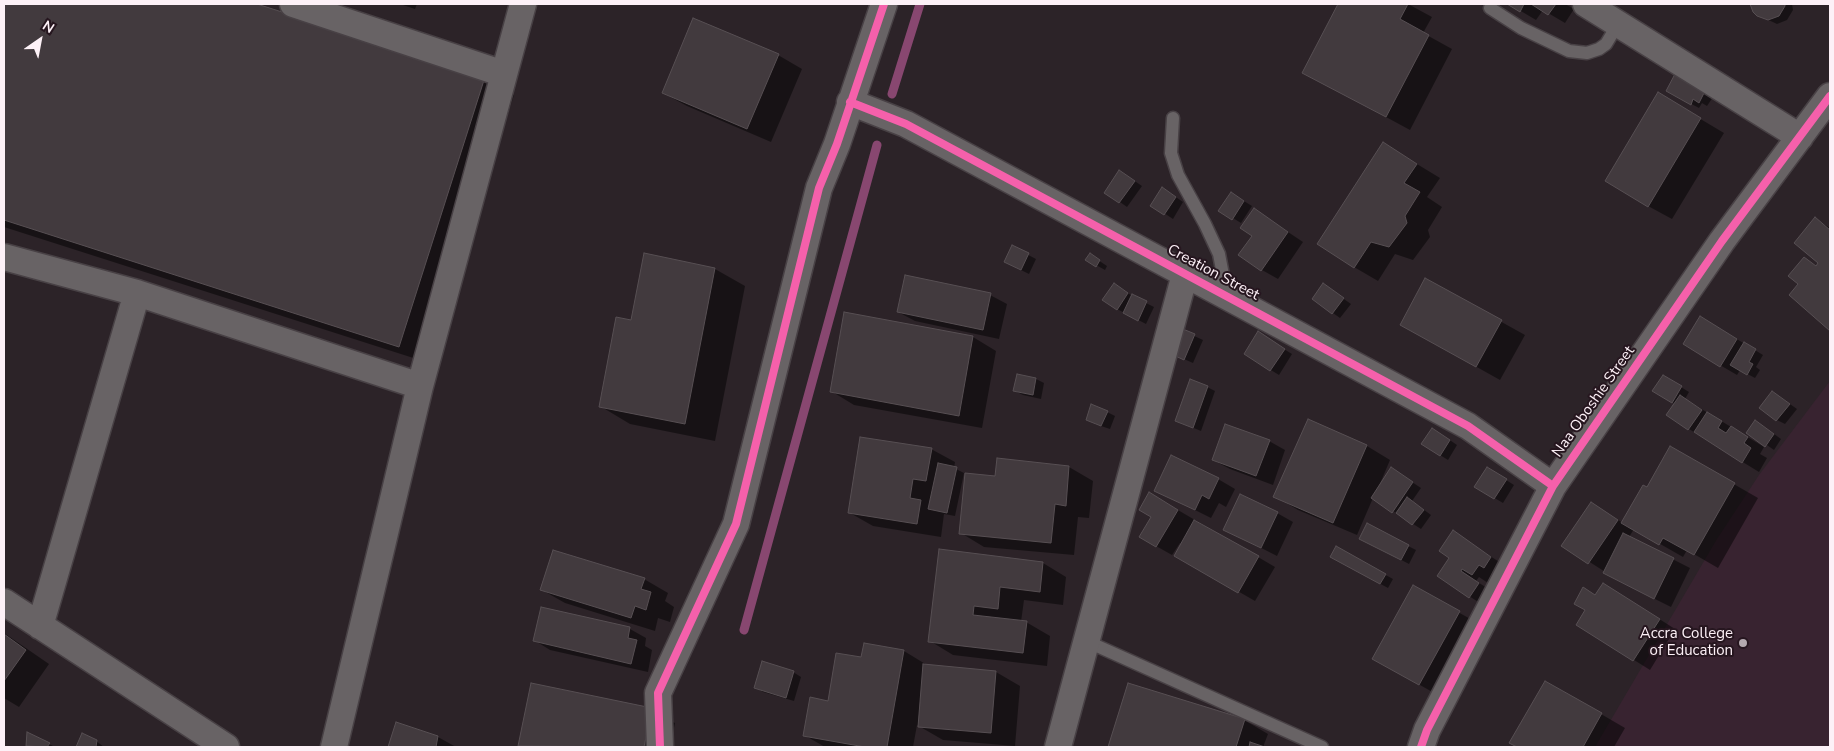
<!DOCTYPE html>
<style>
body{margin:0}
#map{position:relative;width:1834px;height:751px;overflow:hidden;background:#2c2328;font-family:"Nunito Sans",sans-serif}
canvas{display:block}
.frame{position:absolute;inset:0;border:5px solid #fdf1f7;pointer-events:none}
.north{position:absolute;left:15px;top:15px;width:50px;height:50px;-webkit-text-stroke:4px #26161f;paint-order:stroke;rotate:33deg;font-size:14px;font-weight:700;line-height:20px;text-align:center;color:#fdf1f7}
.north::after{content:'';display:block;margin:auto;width:18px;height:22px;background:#fdf1f7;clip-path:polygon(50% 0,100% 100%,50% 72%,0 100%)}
</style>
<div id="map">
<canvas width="1834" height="751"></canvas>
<div class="frame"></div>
<div class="north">N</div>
</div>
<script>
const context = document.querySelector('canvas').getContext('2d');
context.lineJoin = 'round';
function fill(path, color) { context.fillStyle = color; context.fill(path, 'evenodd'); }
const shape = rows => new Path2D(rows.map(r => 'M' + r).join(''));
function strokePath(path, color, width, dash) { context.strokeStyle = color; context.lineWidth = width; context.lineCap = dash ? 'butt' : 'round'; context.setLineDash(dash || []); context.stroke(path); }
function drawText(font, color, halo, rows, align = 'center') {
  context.font = font + ' "Nunito Sans",sans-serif'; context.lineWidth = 4; context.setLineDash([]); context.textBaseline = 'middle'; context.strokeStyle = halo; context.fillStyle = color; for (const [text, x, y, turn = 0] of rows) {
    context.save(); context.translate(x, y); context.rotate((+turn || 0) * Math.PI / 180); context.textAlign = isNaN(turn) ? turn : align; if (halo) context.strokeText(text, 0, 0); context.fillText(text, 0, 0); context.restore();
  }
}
const built = shape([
 [1830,381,1830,747,1595,747,1717,539,1759,475]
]);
const shadow = shape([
 [4,4,253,4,484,78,514,95,429,363,4,227],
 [400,4,417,4,415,9],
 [1340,4,1378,4,1383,7,1385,4,1408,4,1432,17,1423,33,1452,49,1410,130,1303,72],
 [1509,4,1565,4,1574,9,1565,23,1543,10,1536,20],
 [1752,4,1792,4,1793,10,1787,20,1777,24,1758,15,1754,11],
 [778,55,802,69,771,142,687,106,663,93],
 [1675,76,1713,97,1707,106,1702,103,1699,108,1667,91],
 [1682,108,1724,133,1672,219,1648,206],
 [1384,144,1440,178,1427,197,1442,207,1428,230,1430,237,1413,260,1395,254,1378,281,1354,267],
 [1120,171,1142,186,1127,207,1120,202],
 [1170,193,1183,202,1173,219,1152,205],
 [1239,198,1252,206,1241,223,1220,210],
 [1255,210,1303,242,1278,279,1262,270,1253,236],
 [1815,219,1830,228,1830,329,1791,295,1800,283,1804,258,1817,266,1820,263],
 [1013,247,1036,259,1029,274,1013,266],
 [645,255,715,269,745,286,715,441,630,424,600,406,632,322],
 [1087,260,1098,260,1107,266,1105,270],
 [1426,280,1525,335,1500,380,1425,338],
 [1324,285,1351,304,1340,318,1333,313],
 [1122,289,1132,296,1154,307,1146,324,1117,309],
 [990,295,1007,304,999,339,915,321,898,312],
 [1717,327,1763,355,1756,367,1760,370,1755,378,1740,370,1737,375,1684,344],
 [1179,329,1203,340,1193,363,1177,356],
 [973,337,996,351,982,428,854,405,831,391],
 [1266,338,1292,354,1279,375,1245,354],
 [1018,375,1036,379,1044,383,1041,399,1023,395,1015,391],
 [1663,376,1689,392,1685,399,1764,447,1760,454,1767,458,1759,472,1689,429,1675,404,1654,391],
 [1207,387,1215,391,1201,431,1177,421],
 [1780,397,1797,409,1785,424,1777,420],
 [1107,412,1115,416,1110,429,1095,424],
 [1309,421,1367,446,1390,460,1379,486,1400,474,1421,488,1412,501,1431,515,1421,529,1373,498,1357,535,1298,510,1275,496],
 [1763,426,1781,439,1774,450,1748,432],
 [1441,434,1457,445,1448,460,1440,455],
 [1269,441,1285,450,1273,485,1230,469,1213,460],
 [1671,448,1758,498,1718,568,1687,550,1683,557,1634,529,1629,537,1690,568,1671,607,1621,582,1563,545,1591,503,1623,523,1648,488],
 [931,449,955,462,954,468,964,473,955,516,944,514,941,537,873,526,850,513],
 [998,460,1069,467,1093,481,1089,518,1078,517,1074,555,984,547,961,533,996,478],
 [1487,468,1514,485,1503,503,1476,487],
 [1218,479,1235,489,1226,507,1219,503,1211,518,1155,490],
 [1166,503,1275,567,1255,601,1175,555,1182,544,1180,543,1172,555,1156,546],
 [1277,513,1293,522,1277,556,1224,529],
 [1453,532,1507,567,1488,583,1479,577,1476,581,1495,593,1486,607,1438,576,1451,558],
 [1369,543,1408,546,1416,550,1409,564],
 [1336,548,1393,579,1388,588,1331,557],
 [940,550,1043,563,1066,577,1063,605,1024,600,1021,622,1026,622,1050,636,1047,666,953,655,930,641],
 [644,579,668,593,665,601,674,607,670,622,658,618,655,631,565,603,542,590],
 [1413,587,1483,626,1443,698,1397,672],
 [1620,594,1675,629,1650,670,1577,624,1596,596],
 [541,608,630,629,646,638,645,646,652,650,648,672,550,650,534,640],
 [4,633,49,664,19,707,4,698],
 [865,644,904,651,927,665,996,672,1020,686,1015,746,943,740,917,725,913,747,825,747,804,735,862,659],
 [793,672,801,677,794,701,763,692,755,687],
 [1546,682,1625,728,1614,747,1519,747,1511,743],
 [1129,684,1244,720,1268,734,1263,747,1110,747],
 [651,710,675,723,670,747,523,747,520,746],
 [396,724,438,737,456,747,389,747],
 [82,735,96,741,104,747,77,747],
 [49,744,55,747,30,747,27,746]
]);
const stream = shape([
 [892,94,920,4],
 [744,630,877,145]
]);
const building = shape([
 [4,4,257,4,485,77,399,347,4,220,4,4],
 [1338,4,1408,4,1400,19,1429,35,1386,117,1302,73,1338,4],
 [1507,4,1524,4,1520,12,1507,4],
 [1531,4,1556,4,1548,15,1531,4],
 [1750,4,1785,4,1785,6,1779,16,1768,20,1757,16,1753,12,1750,4],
 [693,18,779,54,747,129,662,93,693,18],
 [1675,74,1705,91,1699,103,1693,99,1691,105,1666,91,1675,74],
 [1658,92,1701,118,1648,207,1605,181,1658,92],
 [1383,142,1417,164,1404,183,1420,192,1405,216,1407,223,1389,247,1371,242,1354,268,1317,244,1383,142],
 [1119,170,1135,181,1119,203,1104,193,1119,170],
 [1162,187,1176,197,1164,215,1150,206,1162,187],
 [1231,192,1244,201,1232,220,1218,211,1231,192],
 [1254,208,1288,232,1261,271,1238,255,1252,236,1240,228,1254,208],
 [1815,217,1830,230,1830,331,1789,295,1798,284,1788,276,1804,257,1816,266,1818,263,1794,243,1815,217],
 [1012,245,1029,253,1021,270,1004,262,1012,245],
 [644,253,715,268,685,424,599,407,616,317,631,320,644,253],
 [1090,253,1100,260,1096,267,1085,260,1090,253],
 [905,275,991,293,983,330,897,312,905,275],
 [1425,278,1502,320,1476,367,1400,325,1425,278],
 [1114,283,1128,293,1117,310,1102,300,1114,283],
 [1323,283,1344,298,1332,314,1312,299,1323,283],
 [1132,294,1147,301,1138,321,1123,313,1132,294],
 [844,312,973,336,959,416,830,392,844,312],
 [1700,316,1737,339,1720,367,1683,344,1700,316],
 [1178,327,1195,334,1184,360,1167,352,1178,327],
 [1258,331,1285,349,1270,371,1244,354,1258,331],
 [1744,342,1756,349,1749,362,1753,364,1747,375,1730,365,1744,342],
 [1017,374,1036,378,1033,395,1013,391,1017,374],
 [1663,375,1682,386,1672,403,1652,391,1663,375],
 [1190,379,1208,386,1193,428,1175,421,1190,379],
 [1772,391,1790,404,1776,421,1759,408,1772,391],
 [1680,395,1702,410,1688,430,1666,415,1680,395],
 [1091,404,1108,411,1101,426,1086,420,1091,404],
 [1707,412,1722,421,1718,428,1726,433,1731,426,1748,437,1744,443,1751,448,1742,463,1694,432,1707,412],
 [1308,419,1367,445,1333,523,1273,497,1308,419],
 [1755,420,1774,434,1765,447,1746,433,1755,420],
 [1225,424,1270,440,1256,476,1212,460,1225,424],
 [1432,428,1450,440,1440,456,1421,444,1432,428],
 [860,437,932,448,926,481,913,479,910,498,921,500,917,524,848,513,860,437],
 [1670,446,1735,483,1694,555,1663,538,1659,545,1621,523,1643,485,1647,487,1670,446],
 [1171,455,1219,478,1209,499,1202,495,1195,510,1154,491,1171,455],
 [997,458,1069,466,1066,506,1055,504,1051,543,959,534,965,473,995,476,997,458],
 [938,463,957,467,947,513,928,509,938,463],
 [1391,467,1413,482,1392,513,1371,498,1391,467],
 [1487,467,1507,479,1494,499,1474,487,1487,467],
 [1149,492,1178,510,1156,547,1139,537,1151,517,1139,510,1149,492],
 [1240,494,1278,512,1261,548,1223,530,1240,494],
 [1407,497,1424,510,1412,525,1396,513,1407,497],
 [1591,502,1618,520,1588,564,1561,546,1591,502],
 [1194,520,1259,556,1238,593,1174,556,1194,520],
 [1367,523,1409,545,1401,560,1359,539,1367,523],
 [1453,530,1491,557,1484,568,1479,565,1472,575,1462,569,1461,571,1479,583,1469,598,1437,576,1449,558,1439,551,1453,530],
 [1623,533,1674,558,1654,599,1603,573,1623,533],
 [1336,546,1386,574,1380,584,1330,557,1336,546],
 [939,549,1043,562,1040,592,1000,587,998,609,974,606,973,615,1027,621,1023,653,928,642,939,549],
 [553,550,645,578,641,589,651,592,646,610,635,606,631,618,540,590,553,550],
 [1603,583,1660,619,1633,661,1576,625,1585,610,1574,604,1583,587,1595,595,1603,583],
 [1413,585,1460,611,1419,685,1372,659,1413,585],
 [541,607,630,627,628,638,637,640,631,664,533,641,541,607],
 [4,634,26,650,4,681,4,634],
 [864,643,904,650,887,747,865,747,803,736,810,697,828,701,836,653,861,657,864,643],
 [762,661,794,671,786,698,754,688,762,661],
 [923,664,996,671,991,733,918,727,923,664],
 [1545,681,1602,713,1583,747,1517,747,1509,743,1545,681],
 [531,683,652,708,644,747,518,746,531,683],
 [1128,683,1245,719,1236,747,1108,747,1128,683],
 [396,722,438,736,436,747,388,747,396,722],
 [27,732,50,743,47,747,26,746,27,732],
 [82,733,97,740,96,747,76,747,82,733],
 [1250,742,1265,747,1249,747,1250,742]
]);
const service = shape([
 [1490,8,1521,28,1569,51,1587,53,1599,49,1606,44,1618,24],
 [1173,118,1171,153,1178,175,1205,224,1219,254,1227,296],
 [1086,641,1322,747]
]);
const minor = shape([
 [293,4,504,74],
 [1586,4,1800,137],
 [850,102,906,124,1468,426,1553,486],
 [4,257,137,293,420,386],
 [4,602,226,747],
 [40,626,137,293],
 [334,747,420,386,523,4],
 [660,747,658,693,736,524,819,188,837,144,884,4],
 [1058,747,1185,274],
 [1421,747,1427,730,1553,486,1722,241,1830,96]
]);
const cycleway = shape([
 [850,102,906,124,1468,426,1553,486],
 [660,747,658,693,736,524,819,188,837,144,884,4],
 [1421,747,1427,730,1553,486,1722,241,1830,96]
]);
const markers = [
 [1743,643,5,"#b4a9af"]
];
const streetNames = [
 ["Creation Street",1213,273,28],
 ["Naa Oboshie Street",1594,402,-55]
];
const poiNames = [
 ["Accra College",1733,634],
 ["of Education",1733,651]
];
fill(built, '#382330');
fill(shadow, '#0007');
strokePath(stream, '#884770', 9);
fill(building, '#423a3e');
strokePath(building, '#574f53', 1);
strokePath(service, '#484145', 15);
strokePath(minor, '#484145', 29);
strokePath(service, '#686365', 12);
strokePath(minor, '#686365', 26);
strokePath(cycleway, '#f560ab', 8);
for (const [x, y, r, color] of markers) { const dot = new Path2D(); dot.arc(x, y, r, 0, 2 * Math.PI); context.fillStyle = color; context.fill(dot); strokePath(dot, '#26161f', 2); }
drawText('15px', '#fdf1f7', '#26161f', streetNames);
drawText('15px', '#fdf1f7', '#26161f', poiNames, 'right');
</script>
